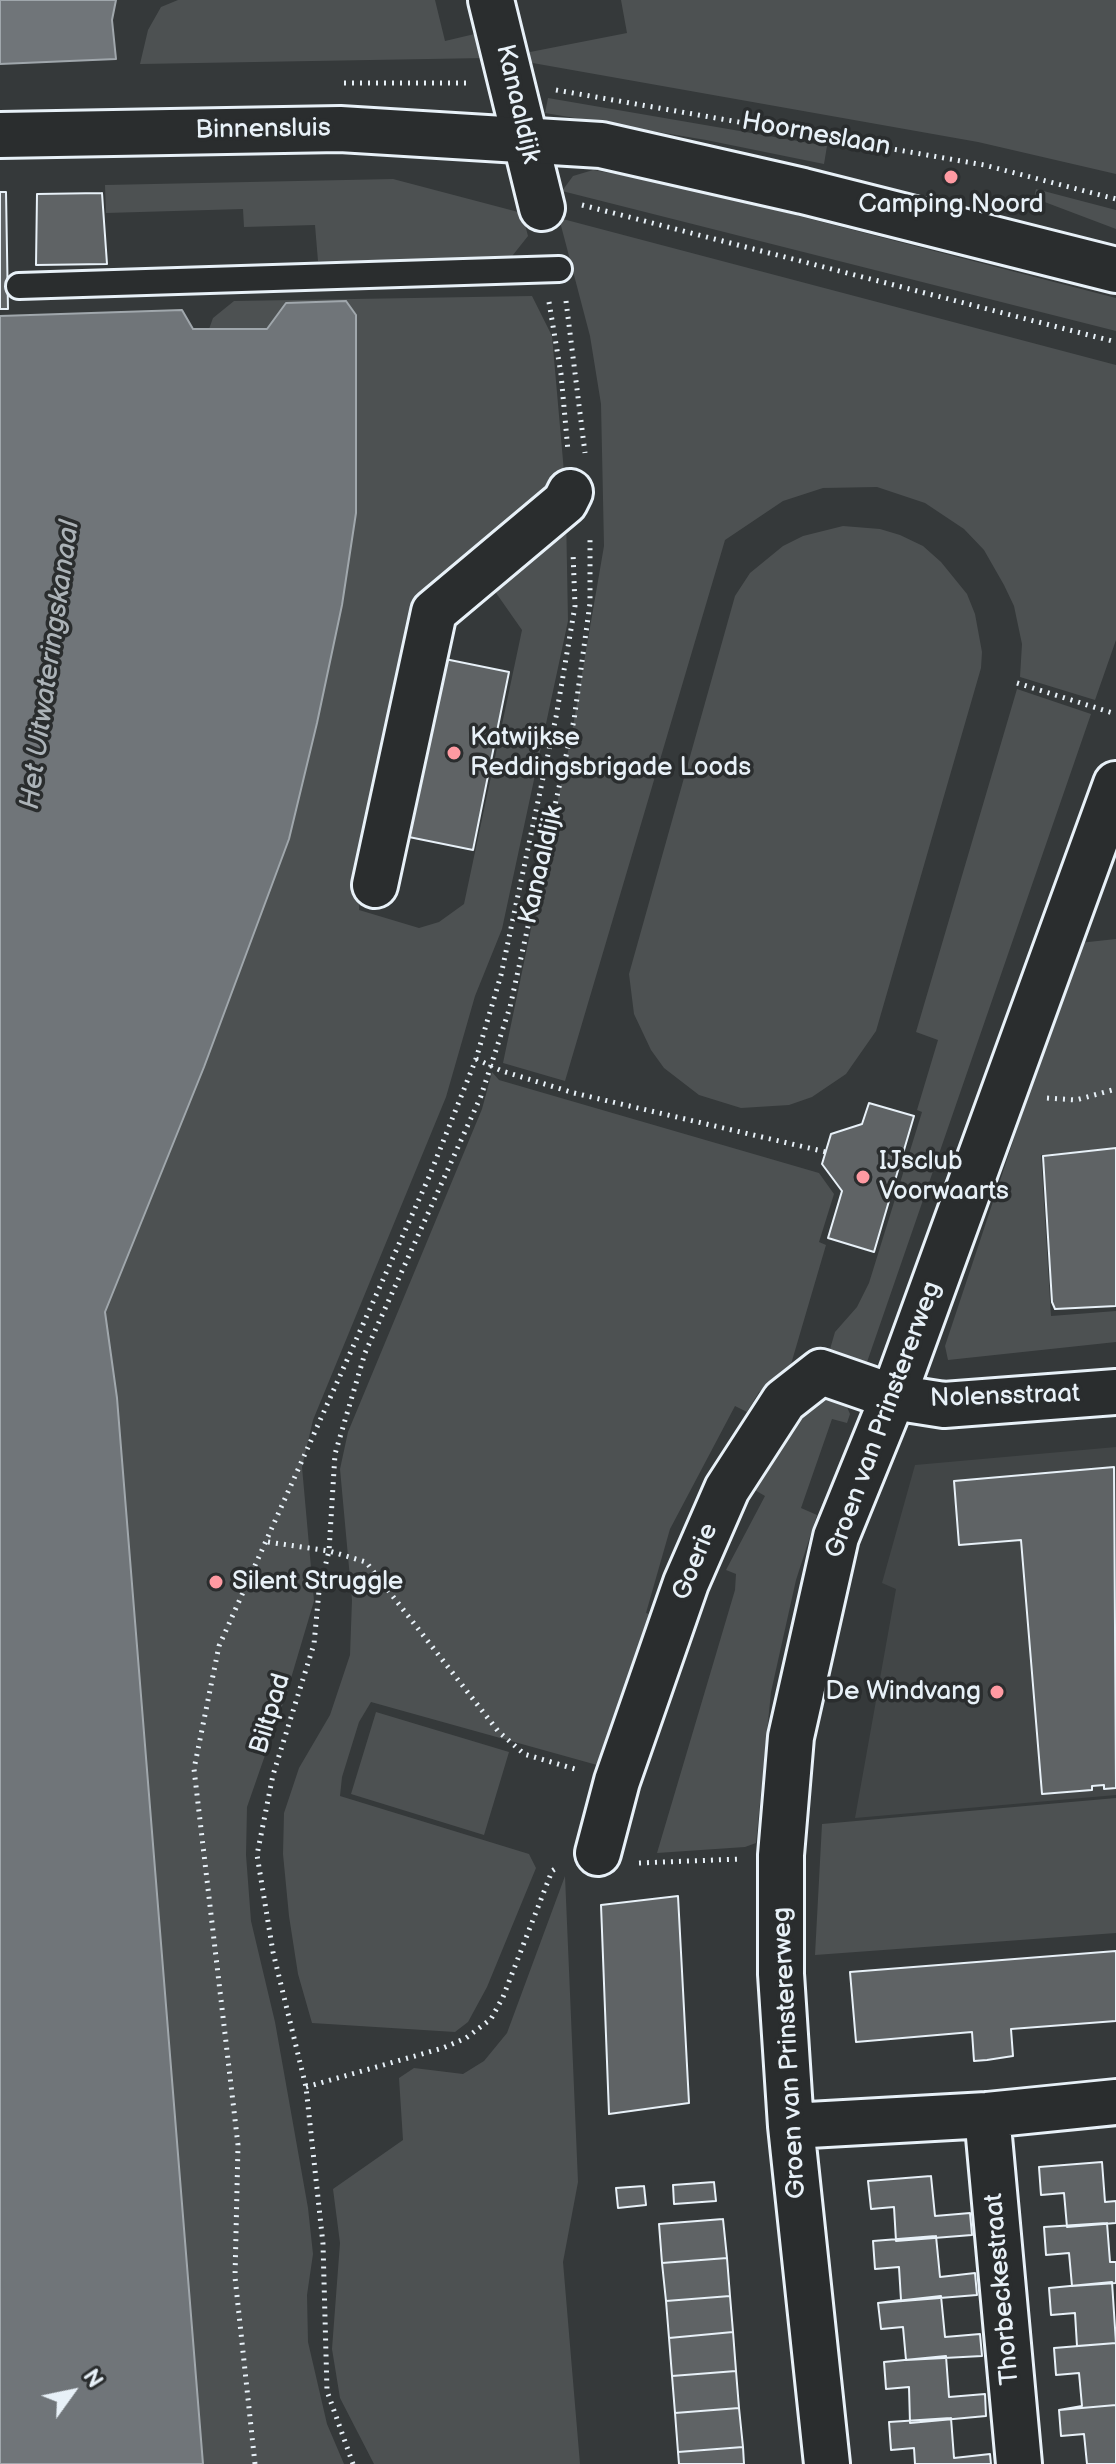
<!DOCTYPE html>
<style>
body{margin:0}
#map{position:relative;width:1116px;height:2464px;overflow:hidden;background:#35393a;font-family:"Balsamiq Sans",sans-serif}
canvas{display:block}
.north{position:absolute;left:32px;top:2352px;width:80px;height:80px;-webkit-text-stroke:6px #2a2d2e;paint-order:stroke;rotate:57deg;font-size:22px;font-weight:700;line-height:32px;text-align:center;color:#e8f1f8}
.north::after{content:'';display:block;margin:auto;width:28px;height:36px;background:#e8f1f8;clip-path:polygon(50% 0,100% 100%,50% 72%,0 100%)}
</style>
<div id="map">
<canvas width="1116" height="2464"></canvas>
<div class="north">N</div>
</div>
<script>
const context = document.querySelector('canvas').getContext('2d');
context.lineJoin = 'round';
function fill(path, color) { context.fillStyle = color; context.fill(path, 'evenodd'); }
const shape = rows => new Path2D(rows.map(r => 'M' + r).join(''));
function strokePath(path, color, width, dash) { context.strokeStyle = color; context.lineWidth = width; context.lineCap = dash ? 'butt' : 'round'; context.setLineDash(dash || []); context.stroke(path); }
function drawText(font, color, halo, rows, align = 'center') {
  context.font = font + ' "Balsamiq Sans",sans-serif'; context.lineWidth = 7; context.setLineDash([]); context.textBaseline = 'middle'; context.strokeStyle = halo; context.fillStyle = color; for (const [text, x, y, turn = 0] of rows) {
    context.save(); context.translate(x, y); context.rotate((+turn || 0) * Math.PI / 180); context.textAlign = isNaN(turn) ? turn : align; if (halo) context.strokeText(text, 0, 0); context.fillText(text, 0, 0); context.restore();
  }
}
const built = shape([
 [1116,1447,1116,1795,855,1818,896,1589,882,1583,915,1465]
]);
const green = shape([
 [178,0,435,0,445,41,483,32,486,58,140,64,148,30,161,7],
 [621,0,1116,0,1116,174,978,142,527,62,530,52,627,33],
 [548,98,827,146,824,164,706,140,545,113],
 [593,170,683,186,1116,298,1116,331,562,191,573,176],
 [393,179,522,213,528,236,509,260,318,261,315,225,244,227,243,209,106,213,105,185],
 [1036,189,1116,210,1116,229,1034,198],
 [559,218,1116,365,1116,640,1095,700,1020,677,1022,644,1014,606,1004,585,984,550,964,529,925,503,877,487,823,488,783,501,725,540,565,1081,503,1063,572,732,604,546,601,404,590,336],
 [532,296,552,336,564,472,421,598,360,853,359,910,419,928,439,922,464,904,522,630,487,580,566,512,568,621,502,929,475,996,446,1097,313,1420,302,1467,314,1601,286,1695,247,1807,246,1855,251,1921,275,2022,308,2208,313,2254,307,2295,308,2342,327,2424,344,2464,203,2464,117,1398,105,1312,204,1067,289,839,342,605,356,315,345,301,286,303,267,329,209,329,213,318,234,301],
 [843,526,880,529,900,535,923,546,941,562,967,594,975,614,982,652,981,668,876,1031,846,1074,812,1097,789,1105,741,1108,699,1095,664,1068,651,1050,634,1014,629,974,735,596,750,573,783,546,803,536],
 [1017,689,1091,714,866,1365,828,1356,835,1332,857,1307,869,1283,922,1112,917,1110,938,1040,916,1032],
 [1116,939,1116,1148,1041,1155,1051,1316,1116,1311,1116,1342,948,1360,945,1346,1079,943],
 [492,1072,499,1080,819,1173,834,1194,819,1242,826,1245,789,1371,759,1392,747,1412,735,1406,670,1529,646,1613,659,1617,615,1770,371,1702,359,1722,342,1777,340,1796,529,1854,536,1868,487,1987,468,2022,455,2032,312,2023,298,1974,289,1916,283,1854,284,1813,299,1768,330,1715,350,1655,352,1600,340,1469,348,1432,482,1109],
 [833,1400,847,1407,850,1414,847,1423,832,1419,801,1508,817,1515,796,1580,771,1692,756,1843,745,1847,657,1853,735,1590,736,1574,726,1570,765,1496,753,1489,793,1416,821,1401],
 [376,1712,509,1752,484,1835,351,1794],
 [1116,1798,1116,1933,815,1955,822,1824],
 [565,1876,578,2182,563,2262,580,2464,374,2464,340,2398,332,2349,340,2243,333,2189,403,2140,399,2078,414,2068,463,2074,484,2061,507,2033]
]);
const water = shape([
 [0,0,116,0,112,20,116,59,0,64,0,0],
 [346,301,356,315,356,513,342,605,317,723,289,839,204,1067,105,1312,117,1398,203,2464,0,2464,0,316,182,310,193,329,267,329,286,303,346,301]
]);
const building = shape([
 [0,192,6,192,8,309,0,309,0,192],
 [102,193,107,264,36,265,37,194,102,193],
 [435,657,509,672,473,850,399,835,435,657],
 [869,1103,914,1116,874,1252,828,1238,842,1191,822,1164,831,1134,862,1124,869,1103],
 [1116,1148,1116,1306,1055,1309,1052,1302,1043,1156,1116,1148],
 [1114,1467,1116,1788,1104,1789,1104,1785,1092,1786,1092,1790,1042,1794,1021,1540,959,1545,954,1481,1114,1467],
 [678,1896,689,2103,609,2114,601,1905,678,1896],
 [1116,1951,1116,2021,1011,2029,1013,2056,987,2060,974,2061,972,2032,856,2042,850,1972,1116,1951],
 [1102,2162,1105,2202,1116,2201,1116,2223,1067,2227,1064,2193,1041,2195,1039,2167,1102,2162],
 [931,2176,935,2216,970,2213,972,2235,896,2241,894,2207,871,2209,868,2181,931,2176],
 [714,2182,716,2201,674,2204,673,2185,714,2182],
 [644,2186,646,2205,618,2208,616,2188,644,2186],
 [723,2219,727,2258,662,2263,659,2224,723,2219],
 [1107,2223,1110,2262,1116,2262,1116,2283,1072,2286,1069,2253,1046,2255,1044,2227,1107,2223],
 [936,2236,940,2277,975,2273,977,2295,878,2303,901,2300,899,2267,875,2269,873,2241,936,2236],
 [727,2258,730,2296,666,2301,662,2263,727,2258],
 [1112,2282,1116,2343,1077,2346,1075,2313,1051,2315,1049,2288,1112,2282],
 [730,2296,733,2332,669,2338,666,2301,730,2296],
 [941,2296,945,2337,980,2334,982,2356,906,2360,903,2327,881,2329,878,2303,941,2296],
 [733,2332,736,2371,672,2376,669,2338,733,2332],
 [1116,2343,1116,2405,1059,2410,1082,2406,1079,2373,1056,2375,1054,2348,1116,2343],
 [946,2356,949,2397,985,2394,986,2416,910,2423,909,2387,886,2389,884,2362,946,2356],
 [736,2371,739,2408,675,2413,672,2376,736,2371],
 [1116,2405,1116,2464,1087,2464,1084,2434,1061,2436,1059,2410,1116,2405],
 [739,2408,743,2447,678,2452,675,2413,739,2408],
 [951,2418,954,2458,990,2454,991,2464,915,2464,914,2448,891,2450,889,2422,951,2418],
 [743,2447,744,2464,679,2464,678,2452,743,2447]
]);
const path = shape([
 [344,83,466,83],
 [556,90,984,165,1116,199],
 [582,205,1116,342],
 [566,301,585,453],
 [549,302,561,374,568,451],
 [1017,683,1116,714],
 [476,1059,502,1071,574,1093,826,1152],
 [1047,1098,1076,1100,1116,1089],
 [268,1542,329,1551,366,1562,498,1731,524,1754,575,1769],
 [639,1863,741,1859],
 [306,2087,443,2048,466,2038,491,2019,503,1997,552,1871,558,1867],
 [255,2464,235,2277,238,2145,194,1769,219,1646,429,1177,476,1059,501,975,556,717,575,606,573,552],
 [353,2464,327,2391,323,2244,306,2087,273,1952,257,1855,273,1775,314,1644,319,1591,329,1551,335,1454,365,1353,481,1096,510,1007,574,720,590,603,590,539]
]);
const lane = shape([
 [19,286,559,269]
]);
const street = shape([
 [491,0,542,208],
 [375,885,434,612,565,502,570,492],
 [598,1853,617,1781,686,1583,727,1489,784,1401,821,1372,893,1397,944,1405,1116,1392],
 [987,2115,1019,2464],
 [791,2126,987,2115,1116,2102],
 [827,2464,791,2126,781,1974,781,1855,791,1737,836,1537,893,1397,1116,784]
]);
const secondary = shape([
 [0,135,340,129,601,145,803,191,1116,270]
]);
const markers = [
 [951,177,8,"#ff9aa2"],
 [454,753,8,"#ff9aa2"],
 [863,1177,8,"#ff9aa2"],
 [216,1582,8,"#ff9aa2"],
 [997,1692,8,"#ff9aa2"]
];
const streetNames = [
 ["Kanaaldijk",517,104,77],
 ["Binnensluis",263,130,-1],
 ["Hoorneslaan",816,135,10],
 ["Kanaaldijk",542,865,-77],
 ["Nolensstraat",1005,1397,-2],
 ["Groen van Prinstererweg",884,1420,-70],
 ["Goerie",696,1562,-68],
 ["Biltpad",271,1714,-73],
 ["Groen van Prinstererweg",790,2053,-93],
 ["Thorbeckestraat",1003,2289,-95]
];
const poiNames = [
 ["Camping Noord",951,205,"center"],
 ["Katwijkse",470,738],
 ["Reddingsbrigade Loods",470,768],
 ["IJsclub",879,1162],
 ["Voorwaarts",879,1192],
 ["Silent Struggle",232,1582],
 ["De Windvang",981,1692,"right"]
];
const waterNames = [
 ["Het Uitwateringskanaal",51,665,-82]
];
fill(built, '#424647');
fill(green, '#4d5152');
fill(water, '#707579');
strokePath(water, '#a0a7ac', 2);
fill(building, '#5f6365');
strokePath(building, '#e8f1f8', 2);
strokePath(lane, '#e8f1f8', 30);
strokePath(street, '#e8f1f8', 50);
strokePath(secondary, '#e8f1f8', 50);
strokePath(path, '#e8f1f8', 5, [2, 6]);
strokePath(lane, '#2a2d2e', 24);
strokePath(street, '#2a2d2e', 44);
strokePath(secondary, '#2a2d2e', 44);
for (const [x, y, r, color] of markers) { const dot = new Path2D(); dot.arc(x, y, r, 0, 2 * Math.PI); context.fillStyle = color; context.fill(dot); strokePath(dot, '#2a2d2e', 3); }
drawText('26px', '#e8f1f8', '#2a2d2e', streetNames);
drawText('26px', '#e8f1f8', '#2a2d2e', poiNames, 'left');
drawText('italic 28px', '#acb3b8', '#2a2d2e', waterNames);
</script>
